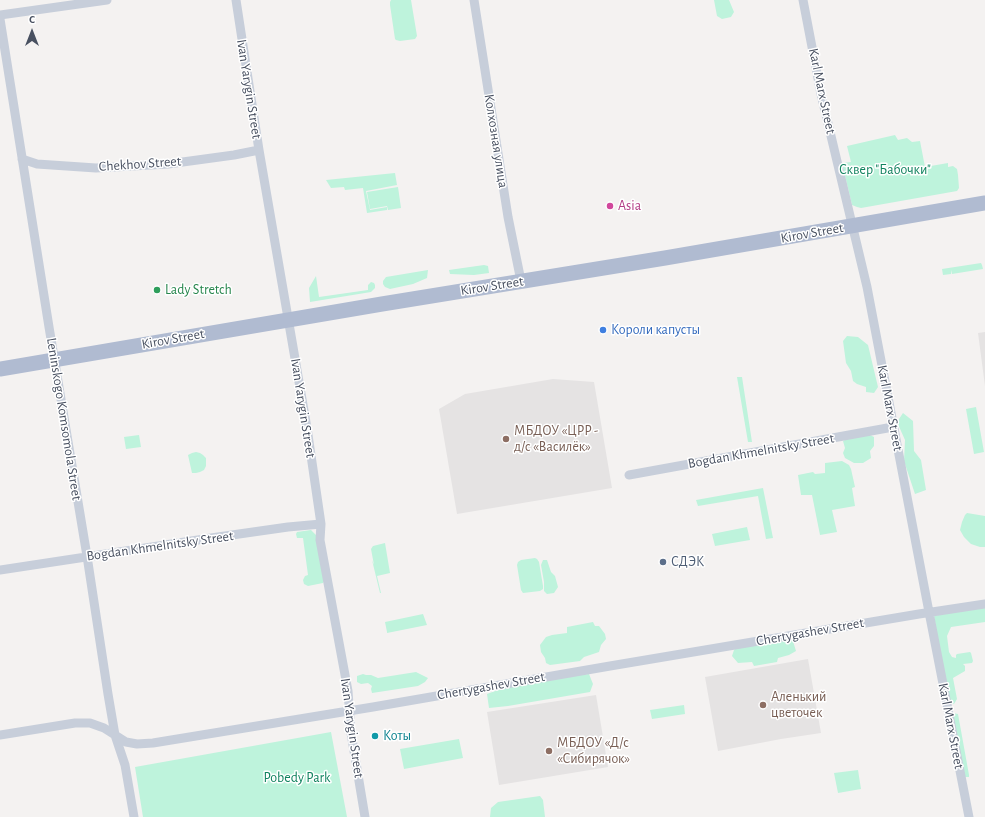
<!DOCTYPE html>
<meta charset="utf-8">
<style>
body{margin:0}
#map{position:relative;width:985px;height:817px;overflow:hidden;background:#f4f2f1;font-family:"Alegreya Sans",sans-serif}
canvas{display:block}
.north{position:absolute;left:12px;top:12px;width:40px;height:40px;-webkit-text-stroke:3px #fff;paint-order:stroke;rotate:0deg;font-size:11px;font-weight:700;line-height:16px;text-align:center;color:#485060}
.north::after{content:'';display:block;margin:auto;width:14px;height:18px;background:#485060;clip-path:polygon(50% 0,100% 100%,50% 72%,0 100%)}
</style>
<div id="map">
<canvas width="985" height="817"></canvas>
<div class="north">С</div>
</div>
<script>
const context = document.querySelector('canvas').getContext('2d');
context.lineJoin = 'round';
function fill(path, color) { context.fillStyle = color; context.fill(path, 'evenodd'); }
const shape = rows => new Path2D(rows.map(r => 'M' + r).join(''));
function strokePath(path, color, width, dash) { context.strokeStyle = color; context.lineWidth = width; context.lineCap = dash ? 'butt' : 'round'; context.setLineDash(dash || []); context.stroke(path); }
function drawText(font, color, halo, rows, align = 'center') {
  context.font = font + ' "Alegreya Sans",sans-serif'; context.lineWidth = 3; context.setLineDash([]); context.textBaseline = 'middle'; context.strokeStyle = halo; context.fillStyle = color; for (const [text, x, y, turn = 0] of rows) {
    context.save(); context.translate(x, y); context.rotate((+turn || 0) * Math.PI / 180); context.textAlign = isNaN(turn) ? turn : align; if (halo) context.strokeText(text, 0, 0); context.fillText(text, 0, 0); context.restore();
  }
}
const education = shape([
 [985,332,985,386,978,333],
 [553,379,594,382,612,488,457,514,439,409,465,394],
 [808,659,821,733,781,739,718,751,705,677],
 [596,695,608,767,499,785,487,712]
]);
const green = shape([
 [391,0,411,0,417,36,415,39,400,41,396,40,395,39,390,5,390,2],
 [714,0,729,0,734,12,731,17,722,19,717,16],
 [895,135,898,140,907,138,912,142,920,141,925,167,948,163,948,167,953,166,957,169,958,175,959,188,957,191,861,208,857,207,852,205,842,163,851,162,847,146],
 [395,173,397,185,366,191,370,210,387,207,387,210,367,213,363,188,345,190,344,187,331,188,326,180],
 [398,187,401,208,388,210,387,206,370,209,367,192],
 [981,263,982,265,974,266,982,265,983,269,952,274,951,270,951,274,943,275,942,269],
 [484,265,488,266,489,273,474,275,450,274,449,270],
 [428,270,427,278,413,284,390,289,385,287,383,284,383,281,386,277],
 [316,276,319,297,368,290,368,285,371,282,374,283,375,285,375,288,371,292,310,302,309,288],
 [847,336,858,337,868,345,878,387,874,393,866,392,866,387,857,384,853,381,851,371,846,363,843,341],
 [737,377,742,377,752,442,748,442],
 [976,407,984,452,974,454,966,409],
 [903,413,913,421,914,451,921,460,926,490,915,494,904,461,905,440,897,422],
 [139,435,141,447,126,449,124,437],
 [870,435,874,437,874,446,870,451,871,458,863,463,854,463,845,458,843,453,845,448,843,441,850,437],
 [196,452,200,453,203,455,206,458,206,466,204,470,200,472,196,473,192,473,188,455,192,453],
 [842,461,849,465,851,469,855,487,852,488,855,506,832,510,837,532,820,535,812,495,801,495,798,475,813,472,815,474,825,473,825,463],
 [763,488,773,538,766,539,758,496,698,506,696,500],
 [967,513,985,516,985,547,980,547,971,544,964,537,960,530,962,522,965,515],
 [747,527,750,540,715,546,712,534],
 [311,530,316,535,324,581,323,583,308,586,304,584,303,580,305,576,308,575,303,538,297,538,296,534,297,532],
 [385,543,390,573,377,576,381,593,380,593,372,560,374,565,371,549,373,546],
 [535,558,537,559,539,562,543,586,543,589,540,591,523,593,521,590,517,565,518,562,521,560],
 [543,560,547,560,551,572,555,576,558,587,554,593,547,594,544,591,544,582,541,565],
 [985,605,985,622,951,627,947,636,949,652,952,657,956,658,956,655,957,654,970,652,971,653,973,661,972,663,963,664,965,666,965,671,953,678,957,699,954,704,949,703,934,616],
 [423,614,427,625,387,633,387,632,425,624,423,616,425,624,387,632,385,622],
 [593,622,595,626,599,626,605,634,606,639,601,645,599,652,584,657,580,661,550,665,546,663,545,658,541,652,540,645,546,637,552,635,567,633,567,627],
 [792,638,796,651,789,655,778,658,777,662,754,666,752,662,738,663,732,656,734,650,740,643],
 [416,672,428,678,425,682,418,686,372,693,371,689,372,686,368,683,361,684,357,682,357,676,363,674,366,675,371,675,378,678],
 [589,674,593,684,590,692,508,706,489,708,487,694,506,687,577,675],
 [684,705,685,714,652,719,650,710],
 [953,713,958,714,969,775,969,777,965,777,951,716],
 [331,732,347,817,143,817,135,767],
 [459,739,463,758,404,769,400,749],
 [858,770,861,789,838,793,834,773],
 [540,796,543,800,545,817,490,817,491,808,498,802]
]);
const street = shape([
 [236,0,259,150,307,428,321,524,320,540,348,691,351,733,365,817],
 [474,0,508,217,521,281],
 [803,0,821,94,867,287,929,612,969,817],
 [0,15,107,0],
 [0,19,49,327,87,556,108,694,115,735,125,765,134,817],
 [22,159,37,164,96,168,168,164,234,155,259,150],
 [629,475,893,427],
 [0,570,211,538,288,527,321,524],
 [0,735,75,723,90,723,104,728,126,742,137,744,153,743,373,707,610,666,919,614,985,604]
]);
const primary = shape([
 [0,369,382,304,665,258,985,203]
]);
const markers = [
 [610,206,4,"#d1479c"],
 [157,290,4,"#2e9e5b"],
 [603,330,4,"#3f7fe0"],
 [506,439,4,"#8d6e63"],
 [663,562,4,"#5c6f8a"],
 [763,705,4,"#8d6e63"],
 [375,736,4,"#0f9aa8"],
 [549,751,4,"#8d6e63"]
];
const streetNames = [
 ["Ivan Yarygin Street",249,89,81],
 ["Karl Marx Street",822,91,78],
 ["Колхозная улица",496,141,81],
 ["Chekhov Street",140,164,-4],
 ["Kirov Street",812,233,-10],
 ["Kirov Street",492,286,-9],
 ["Kirov Street",173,339,-10],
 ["Ivan Yarygin Street",303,408,81],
 ["Karl Marx Street",890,408,79],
 ["Leninskogo Komsomola Street",64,419,81],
 ["Bogdan Khmelnitsky Street",761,451,-10],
 ["Bogdan Khmelnitsky Street",160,546,-8],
 ["Chertygashev Street",810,632,-10],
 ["Chertygashev Street",491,686,-10],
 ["Karl Marx Street",951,726,79],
 ["Ivan Yarygin Street",352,728,82]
];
const parkNames = [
 ["Сквер \"Бабочки\"",885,170],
 ["Pobedy Park",297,778]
];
const hotelNames = [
 ["Asia",618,206]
];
const leisureNames = [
 ["Lady Stretch",165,290]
];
const shopNames = [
 ["Короли капусты",611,330]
];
const educationNames = [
 ["МБДОУ «ЦРР -",514,431],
 ["д/с «Василёк»",514,447],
 ["Аленький",771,697],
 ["цветочек",771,713],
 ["МБДОУ «Д/с",557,743],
 ["«Сибирячок»",557,759]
];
const serviceNames = [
 ["СДЭК",671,562]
];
const cultureNames = [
 ["Коты",383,736]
];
fill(education, '#e5e3e3');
fill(green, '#bef3dc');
strokePath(street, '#c7ceda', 9);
strokePath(primary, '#b0bbd1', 15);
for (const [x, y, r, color] of markers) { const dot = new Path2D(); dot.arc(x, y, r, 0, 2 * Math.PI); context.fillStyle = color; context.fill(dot); strokePath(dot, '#fff', 1.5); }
drawText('14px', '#485060', '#fff', streetNames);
drawText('14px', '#11835f', '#fff', parkNames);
drawText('14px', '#b23c85', '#fff', hotelNames, 'left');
drawText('14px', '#27864d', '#fff', leisureNames, 'left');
drawText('14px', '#366cbe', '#fff', shopNames, 'left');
drawText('14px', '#785e54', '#fff', educationNames, 'left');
drawText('14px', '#4e5e75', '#fff', serviceNames, 'left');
drawText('14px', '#0d838f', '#fff', cultureNames, 'left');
</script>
